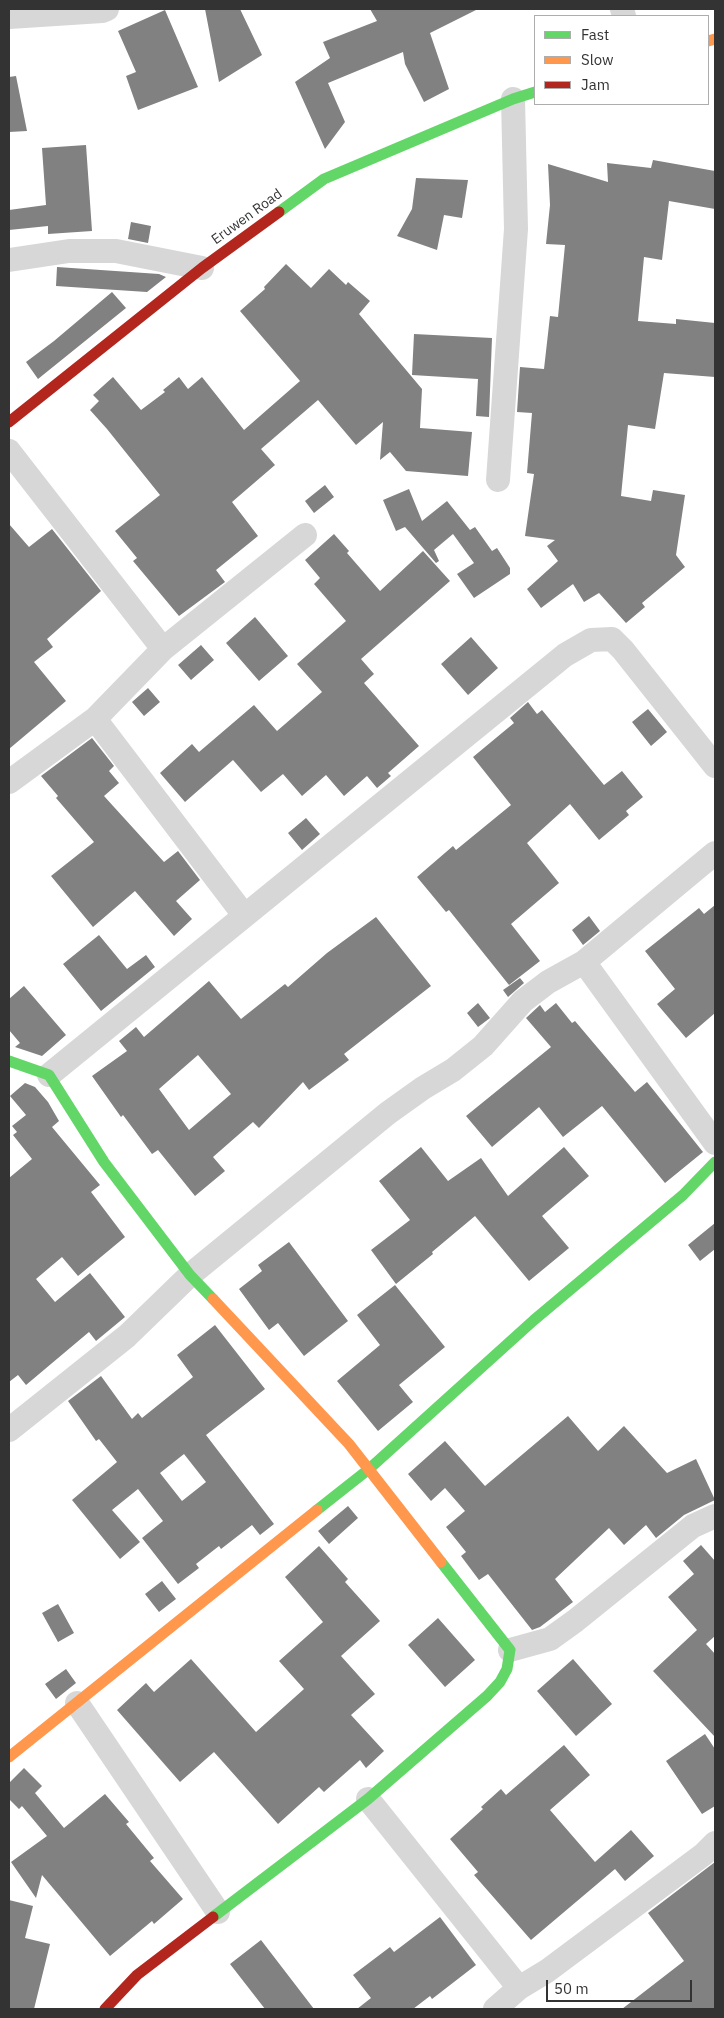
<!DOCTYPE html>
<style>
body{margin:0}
#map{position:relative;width:724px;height:2018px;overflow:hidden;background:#fff;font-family:"IBM Plex Sans",sans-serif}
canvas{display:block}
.frame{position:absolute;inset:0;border:10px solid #333;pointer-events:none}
.legend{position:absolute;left:534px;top:15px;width:175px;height:90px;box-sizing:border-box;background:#fff;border:1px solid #adadad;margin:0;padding:6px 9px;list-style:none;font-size:15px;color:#333}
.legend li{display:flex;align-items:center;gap:10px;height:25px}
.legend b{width:25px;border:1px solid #adadad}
.scale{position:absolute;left:546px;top:1980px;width:146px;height:22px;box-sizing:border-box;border:2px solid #333;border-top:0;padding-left:6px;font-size:15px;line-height:18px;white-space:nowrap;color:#333;-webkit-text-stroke:4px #fff;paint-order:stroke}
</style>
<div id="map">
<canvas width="724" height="2018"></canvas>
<div class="frame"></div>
<ul class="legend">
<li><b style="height:6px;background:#63d668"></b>Fast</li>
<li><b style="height:6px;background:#ff974d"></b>Slow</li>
<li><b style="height:6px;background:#b3261e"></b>Jam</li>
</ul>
<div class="scale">50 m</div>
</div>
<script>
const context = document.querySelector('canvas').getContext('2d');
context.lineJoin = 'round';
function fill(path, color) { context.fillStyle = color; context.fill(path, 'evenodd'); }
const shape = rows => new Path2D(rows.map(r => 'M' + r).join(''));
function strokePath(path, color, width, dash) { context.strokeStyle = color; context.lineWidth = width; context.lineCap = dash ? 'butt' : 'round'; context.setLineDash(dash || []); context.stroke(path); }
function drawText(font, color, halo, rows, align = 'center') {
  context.font = font + ' "IBM Plex Sans",sans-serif'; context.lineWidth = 5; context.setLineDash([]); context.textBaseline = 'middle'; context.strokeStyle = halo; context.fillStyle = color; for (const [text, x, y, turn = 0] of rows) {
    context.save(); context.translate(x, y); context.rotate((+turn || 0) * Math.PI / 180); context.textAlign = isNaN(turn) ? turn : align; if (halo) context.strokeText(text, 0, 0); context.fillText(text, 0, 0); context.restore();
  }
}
const building = shape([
 [205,9,240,9,262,55,219,82],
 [370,9,478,9,430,33,449,89,424,102,405,64,403,52,328,83,345,122,325,149,295,82,330,58,323,42,377,21],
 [165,10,198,87,138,110,126,76,136,72,118,31],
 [16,76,27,131,9,132,9,77],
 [86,145,92,231,48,234,48,226,9,230,9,210,46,205,42,148],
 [653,160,715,171,715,209,669,201,662,260,644,257,638,321,676,324,676,319,715,323,715,377,664,373,655,429,628,425,621,496,651,501,653,490,685,495,676,555,685,567,642,603,645,607,626,623,599,593,584,602,573,584,541,608,527,589,558,561,547,546,555,540,525,536,534,474,527,473,532,413,517,412,520,367,544,369,550,316,558,317,565,245,546,244,550,205,548,164,608,182,607,163,651,168],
 [416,178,468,180,462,218,444,215,437,250,397,236,412,209],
 [131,222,151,226,148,243,128,239],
 [286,264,311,288,329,269,346,285,348,282,370,301,359,314,422,389,420,428,472,432,468,476,406,471,390,452,380,460,383,422,356,445,318,400,261,449,275,465,232,502,258,536,216,570,225,582,179,616,133,561,137,558,115,531,160,495,107,429,90,410,99,401,93,395,113,377,141,410,165,392,163,390,179,377,188,389,202,377,244,430,300,381,240,311,265,289,264,287],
 [57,267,159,274,166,277,147,292,56,286],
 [112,292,126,308,38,379,26,362,54,341],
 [414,334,492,338,489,417,476,416,478,379,412,375],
 [325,485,334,497,314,513,305,501],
 [409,489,422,521,447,501,470,530,475,527,492,551,497,548,510,568,510,574,474,598,457,574,474,563,453,534,434,550,439,561,436,563,405,527,396,531,383,500],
 [9,524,29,547,52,529,101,591,47,639,53,647,34,662,66,701,9,749],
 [334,534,349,551,347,553,380,591,423,551,450,581,361,659,374,674,364,683,419,746,388,773,391,776,377,788,367,776,344,796,326,775,302,796,283,774,261,792,233,760,185,802,160,773,192,744,199,752,254,705,277,731,322,692,297,664,346,621,314,584,320,578,305,560],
 [255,617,288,656,259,681,226,643],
 [471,637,498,668,468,695,441,664],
 [201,645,214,660,191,680,178,665],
 [148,688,160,702,144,716,132,702],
 [528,702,537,714,542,710,604,785,622,771,643,797,626,811,629,815,599,840,570,804,527,843,559,883,511,924,540,961,509,985,449,910,446,912,417,877,453,846,456,850,511,805,473,757,514,723,510,718],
 [648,709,667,732,651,746,632,722],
 [92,738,114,766,109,771,119,783,104,796,164,862,178,851,200,880,176,901,192,919,174,936,135,891,93,927,51,876,94,842,56,798,58,796,41,776],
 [306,818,320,834,302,850,288,833],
 [715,905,715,1013,686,1038,657,1004,675,989,645,951,699,908,704,914],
 [589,916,600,931,583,945,572,930],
 [376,917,431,986,344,1054,349,1060,309,1090,303,1082,259,1128,253,1122,213,1157,225,1171,195,1196,158,1150,152,1154,123,1115,121,1117,92,1076,127,1051,119,1041,136,1027,144,1037,209,981,241,1019,285,984,288,987,327,953],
 [198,1055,231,1094,189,1130,159,1089],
 [99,935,127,969,146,955,155,967,101,1011,63,964],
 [520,978,524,983,508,997,503,990],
 [24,986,66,1035,42,1056,15,1047,20,1043,9,1030,9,999],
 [478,1003,490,1018,478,1027,467,1013],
 [556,1003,572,1023,575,1021,635,1092,647,1082,703,1152,665,1183,602,1106,563,1137,539,1107,492,1147,466,1116,551,1047,526,1018,540,1005,545,1012],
 [25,1083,35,1087,48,1102,59,1121,52,1127,100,1185,91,1192,125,1237,78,1276,62,1257,36,1279,55,1302,90,1273,125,1317,96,1341,89,1332,26,1385,18,1375,9,1382,9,1178,32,1159,13,1135,17,1132,12,1126,26,1115,10,1096],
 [421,1147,448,1181,481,1158,508,1196,564,1147,589,1176,542,1216,569,1248,529,1281,475,1216,432,1252,433,1254,396,1284,371,1250,410,1220,379,1181],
 [715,1223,715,1249,700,1261,688,1245],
 [289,1242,348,1321,304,1356,278,1323,269,1330,239,1289,262,1271,258,1265],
 [395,1285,445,1347,399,1385,413,1402,378,1431,337,1381,380,1345,357,1315],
 [215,1325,265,1389,206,1435,274,1524,260,1535,252,1525,221,1549,219,1546,196,1564,199,1568,178,1584,142,1538,163,1521,138,1489,112,1510,140,1542,120,1559,72,1500,117,1462,99,1439,96,1441,68,1401,101,1376,132,1419,138,1413,142,1418,193,1377,177,1355],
 [184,1454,206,1482,182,1501,160,1473],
 [568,1416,598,1451,624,1426,667,1473,696,1459,715,1500,684,1515,656,1538,646,1525,624,1545,609,1528,555,1579,573,1602,540,1627,532,1630,488,1574,479,1580,461,1556,466,1552,446,1527,465,1511,445,1488,431,1501,408,1474,445,1441,485,1486],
 [348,1506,358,1518,329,1544,318,1531],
 [701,1545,715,1561,715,1636,706,1644,715,1654,715,1737,653,1671,697,1630,668,1597,694,1574,683,1561],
 [319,1546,348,1579,345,1582,380,1621,341,1656,375,1694,351,1715,384,1751,366,1768,360,1760,324,1792,319,1787,278,1824,214,1752,180,1782,117,1710,146,1683,154,1692,191,1659,256,1732,304,1689,279,1661,323,1622,285,1577],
 [162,1581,176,1599,159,1612,145,1594],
 [58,1604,74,1633,58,1642,42,1613],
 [438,1618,475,1660,445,1687,408,1645],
 [573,1659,612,1704,576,1736,537,1691],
 [66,1669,76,1683,56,1699,45,1684],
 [705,1734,715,1749,715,1806,702,1814,666,1761],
 [564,1745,590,1775,550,1810,595,1862,631,1830,654,1856,625,1881,615,1869,531,1940,474,1875,478,1872,450,1839,483,1809,481,1807,501,1789,506,1795],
 [24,1768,42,1786,35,1793,64,1828,105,1794,129,1822,126,1824,154,1858,150,1861,183,1899,154,1924,152,1921,110,1956,42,1875,36,1898,11,1862,47,1836,22,1806,19,1809,9,1799,9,1783],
 [715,1862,715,2009,622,2009,684,1961,648,1913],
 [9,1900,33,1906,25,1938,50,1944,34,2009,9,2009],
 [440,1917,476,1965,432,1999,430,1996,413,2009,357,2009,371,1998,353,1975,390,1947,394,1952],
 [261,1940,314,2009,265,2009,230,1964]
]);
const street = shape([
 [622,9,624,16],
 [9,17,102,11,107,9],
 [9,260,69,251,116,251,202,268],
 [9,451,163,649],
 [498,480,516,229,513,99],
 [95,719,244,915],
 [9,782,95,719,163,649,305,535],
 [584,962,715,1143],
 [49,1075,565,655,591,640,612,639,623,650,715,766],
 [9,1430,127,1336,190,1275,388,1113,423,1088,453,1070,483,1046,523,1001,548,982,584,962,715,853],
 [510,1650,550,1639,575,1621,693,1526,715,1516],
 [77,1703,218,1912],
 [368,1799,519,1988],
 [495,2009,519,1988,547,1971,704,1854,715,1843]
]);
const fast = shape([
 [279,212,324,179,513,99,535,92],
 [9,1061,49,1075,104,1162,190,1275,213,1299],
 [317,1510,369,1469,534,1320,683,1195,715,1162],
 [213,1917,368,1799,487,1696,500,1682,507,1669,510,1650,441,1562]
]);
const slow = shape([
 [708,41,715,39],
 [213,1299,349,1444,441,1562],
 [9,1757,317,1510]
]);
const jam = shape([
 [9,422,202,268,279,212],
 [105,2009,137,1975,213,1917]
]);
const streetNames = [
 ["Eruwen Road",247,217,-36]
];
fill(building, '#818181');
strokePath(street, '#d7d7d7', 24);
strokePath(fast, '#63d668', 11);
strokePath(slow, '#ff974d', 11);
strokePath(jam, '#b3261e', 11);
drawText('14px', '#333', '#fff', streetNames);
</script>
